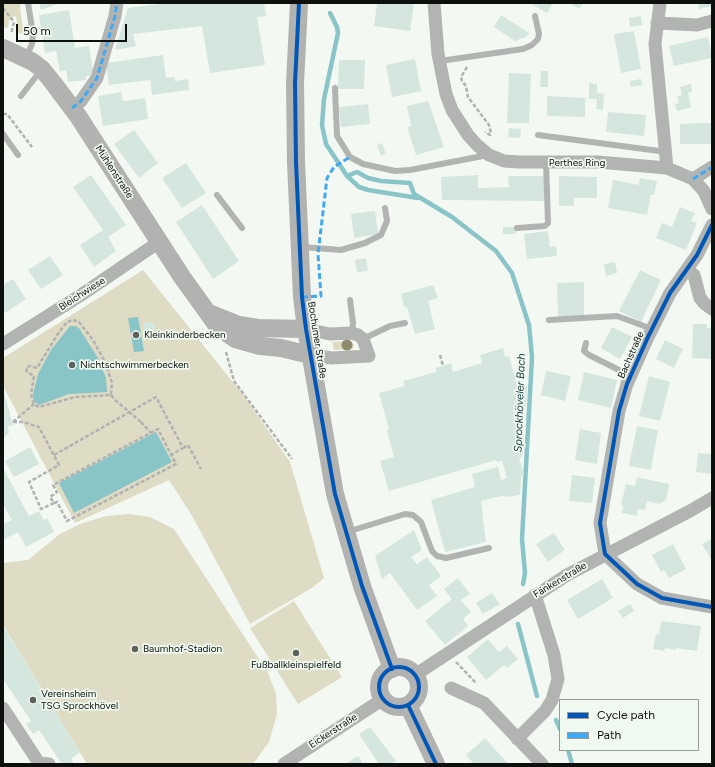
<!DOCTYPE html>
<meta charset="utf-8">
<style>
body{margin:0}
#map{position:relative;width:715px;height:767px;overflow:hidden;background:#f3f8f3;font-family:Figtree,sans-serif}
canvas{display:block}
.frame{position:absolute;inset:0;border:4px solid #0e100e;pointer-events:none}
.legend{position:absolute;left:559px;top:699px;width:140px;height:52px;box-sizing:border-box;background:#f1faf1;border:1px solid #969c96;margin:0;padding:5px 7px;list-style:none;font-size:12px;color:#0e100e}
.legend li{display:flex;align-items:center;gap:8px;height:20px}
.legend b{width:20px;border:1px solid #969c96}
.scale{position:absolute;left:16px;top:24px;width:111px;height:18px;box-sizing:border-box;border:2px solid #0e100e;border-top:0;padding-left:5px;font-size:12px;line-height:14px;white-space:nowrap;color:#0e100e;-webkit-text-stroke:3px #f1faf1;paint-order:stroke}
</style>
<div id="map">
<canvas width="715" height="767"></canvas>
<div class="frame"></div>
<ul class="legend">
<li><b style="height:5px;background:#0057b8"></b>Cycle path</li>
<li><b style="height:5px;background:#3fa9f5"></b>Path</li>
</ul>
<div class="scale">50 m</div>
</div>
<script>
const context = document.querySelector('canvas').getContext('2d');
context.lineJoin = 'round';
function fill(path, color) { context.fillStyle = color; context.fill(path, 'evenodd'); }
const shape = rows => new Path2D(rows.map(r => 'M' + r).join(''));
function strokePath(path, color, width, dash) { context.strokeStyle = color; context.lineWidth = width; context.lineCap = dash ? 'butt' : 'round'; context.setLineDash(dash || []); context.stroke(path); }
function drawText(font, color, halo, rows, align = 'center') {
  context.font = font + ' Figtree,sans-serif'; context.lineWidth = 3.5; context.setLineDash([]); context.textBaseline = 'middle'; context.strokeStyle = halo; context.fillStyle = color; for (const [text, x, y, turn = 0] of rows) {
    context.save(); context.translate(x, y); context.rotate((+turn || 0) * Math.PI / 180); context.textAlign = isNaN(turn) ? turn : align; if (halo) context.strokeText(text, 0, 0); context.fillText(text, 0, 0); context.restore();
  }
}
const green = shape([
 [3,3,21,3,20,8,24,35,17,32,17,20,15,16,9,20,8,28,3,27],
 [143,270,244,396,290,462,324,578,312,588,250,624,191,514,169,480,75,523,3,386,3,358],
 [348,341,354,344,353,349,334,350,332,342],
 [129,514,150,517,174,529,268,673,276,694,277,714,269,742,253,764,87,764,3,625,3,563,28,560,60,534,80,524,106,516],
 [294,601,342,677,298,704,250,628]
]);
const water = shape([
 [138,317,144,351,134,352,128,318],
 [70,326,75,326,79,328,98,358,106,378,107,392,69,394,39,405,34,401,33,394,38,374,51,350],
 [156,432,172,462,74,513,59,483]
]);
const stream = shape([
 [330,13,337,27,338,33,324,99,322,125,326,144,347,176,359,187,368,190,418,198],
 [347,176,357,172,368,178,381,181,410,183,414,194,452,217,496,251,512,273,529,325,532,357,522,539,525,573,523,584],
 [518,624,537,696],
 [556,720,560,729],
 [568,750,572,764]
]);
const building = shape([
 [39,3,60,3,41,10],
 [167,3,264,3,266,16,257,17,265,65,210,73,202,26,133,34,136,46,115,50,128,8],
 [377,3,414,3,410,31,374,26],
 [530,3,553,3,547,13],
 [569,3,583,3,579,9],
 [698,3,712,3,712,6,699,9],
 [69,10,75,48,89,46,93,71,90,76,86,76,86,80,68,82,66,70,60,72,56,51,45,53,39,15],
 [501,15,529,33,526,37,515,41,494,27],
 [641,16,642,25,630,27,629,18],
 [634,31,641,69,621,73,614,34],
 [708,37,712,58,674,66,669,46],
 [163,55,166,78,174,77,175,81,188,79,189,90,152,95,150,80,109,85,106,63],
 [415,59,421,91,392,97,386,65],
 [339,60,365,60,364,89,338,89],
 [541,71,548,71,548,87,540,87],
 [509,73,531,74,529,123,507,123],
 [641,79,643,85,631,87,630,81],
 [589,83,597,84,597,93,604,94,603,110,596,109,597,99,589,99],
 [691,84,692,92,688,93,691,107,677,111,675,104,679,103,677,96,682,95,680,87],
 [121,92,123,101,145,98,148,119,103,126,98,96],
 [547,96,585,98,585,117,547,116],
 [428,101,444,147,416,155,407,127,411,126,407,106],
 [368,104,370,124,341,127,339,107],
 [608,112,646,115,644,136,606,132],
 [700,123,712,123,712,144,680,144,680,124],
 [509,128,521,129,520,138,508,137],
 [134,130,158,163,139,178,114,144],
 [382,143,386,154,381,156,377,145],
 [186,163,206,193,182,208,162,178],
 [91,175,126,225,108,237,116,251,94,267,80,245,103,230,73,187],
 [478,175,478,188,509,187,508,176,544,176,545,201,442,200,441,177],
 [559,176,597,177,597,198,574,198,574,206,559,206],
 [640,178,657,181,654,195,651,195,647,215,608,208,613,180,639,185],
 [202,205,239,261,213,279,176,222],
 [680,207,695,213,691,221,697,223,686,250,656,238,662,223,672,227],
 [375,211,378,234,354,238,351,214],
 [503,227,516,227,516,234,503,234],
 [548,231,550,247,556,246,557,256,527,259,524,234],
 [50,256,63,275,41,289,28,270],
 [366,258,368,271,357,272,355,260],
 [615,262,617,273,606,276,604,264],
 [640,270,661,280,641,322,619,311],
 [13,279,26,299,5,313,3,310,3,285],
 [584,282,584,317,558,317,557,283],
 [433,285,438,298,428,301,435,329,415,334,407,307,404,307,401,294],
 [154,322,156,330,144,332,143,323],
 [693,324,707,324,707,328,712,328,712,359,692,358],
 [612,327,632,337,620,359,601,348],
 [665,340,683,349,674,368,656,359],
 [503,348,505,357,509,356,518,390,527,387,526,407,513,410,517,424,522,423,524,432,521,433,524,440,521,441,523,449,521,450,522,456,519,458,524,475,521,476,520,495,505,497,505,495,481,501,486,542,445,552,431,500,475,487,472,474,498,467,501,480,507,478,502,461,497,462,496,460,389,491,380,461,394,457,387,430,389,429,379,393,405,386,403,381,436,372,436,368,443,366,451,363,453,372,482,363,480,355],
 [546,371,571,376,565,401,541,395],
 [584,372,617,380,611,408,578,400],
 [649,376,670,382,660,421,639,416],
 [3,389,13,425,8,426,9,433,3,438],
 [637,426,658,430,651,470,629,466],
 [580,429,601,433,597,464,575,460],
 [30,447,39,464,14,477,5,461],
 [698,453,712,454,712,474,696,472],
 [3,468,29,516,39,511,44,520,47,518,54,532,26,547,18,532,3,540,3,524,12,520,3,504],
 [572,475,595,478,592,503,569,501],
 [637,477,669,484,666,500,659,504,647,501,645,510,638,509,637,516,622,513,623,506,621,505,626,484,635,486],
 [414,530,422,550,411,557,417,564,427,557,441,576,429,585,437,596,417,610,390,573,382,579,375,556],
 [554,533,565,550,548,562,536,544],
 [712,539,712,561,702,544],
 [673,544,686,569,669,578,664,570,661,572,652,555],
 [458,578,470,594,461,600,471,612,463,619,468,626,445,645,425,621,452,599,444,589],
 [602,579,613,598,578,619,567,600],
 [492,593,500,604,483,614,476,603],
 [630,604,634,611,623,618,618,611],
 [661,621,701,626,697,651,676,648,676,650,665,648,664,651,653,649,656,634,659,635],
 [3,626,80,752,71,759,74,764,62,764,39,730,33,734,26,724,31,721,3,679],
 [488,639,499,652,507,646,518,659,507,668,504,665,486,680,467,657],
 [370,727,396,761,392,764,379,764,359,734],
 [485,738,508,764,474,764,466,755],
 [358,756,363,764,345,764]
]);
const path = shape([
 [3,8,14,22,11,34],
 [467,67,461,77,462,81,466,86,468,97,489,125,491,133,490,135,485,132],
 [3,114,7,114,32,147],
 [73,320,79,322,93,340,105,362,112,383,111,395,75,397,39,407,34,404,31,394,34,376,27,372,26,368,30,366,37,368,59,332,67,322,73,320],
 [226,352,234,381,292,459],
 [440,355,443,366],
 [111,395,115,400],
 [13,422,23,422,39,427,59,465,29,482,41,509,54,503,50,497,57,492,53,485,158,429,176,464,67,521,57,502,54,503],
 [13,422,34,404],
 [141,422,151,433],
 [183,448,188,445,201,469],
 [54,455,156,397,183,448,171,455],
 [456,662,476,683]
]);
const lane = shape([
 [26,58,32,44,33,34,28,3],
 [440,61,523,49,532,45,538,39,539,34,535,16],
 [335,88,337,136,350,157,363,164,395,171,410,170,488,155],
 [21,96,41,70],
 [3,134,18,155],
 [538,135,667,152],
 [217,195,242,228],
 [517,228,545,226,548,223,546,163],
 [302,247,341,250,365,243,381,235,387,221,385,208],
 [350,300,353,323,352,333],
 [549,320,617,316,652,329],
 [363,339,390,326,405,323],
 [586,343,584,351,589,355,631,376],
 [347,532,405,514,413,515,421,522,432,551,437,556,446,558,489,548]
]);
const street = shape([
 [434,3,438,54,446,94,452,110,468,135,477,145,489,155,504,161,519,162,598,162,667,168,693,179,704,191,712,209],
 [660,3,655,44,667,168],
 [657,23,697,25,712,21],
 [72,108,81,101,97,78,115,16,117,3],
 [693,179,712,167],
 [712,225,697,255,670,293,648,337,627,384,619,411,600,523,605,554,637,584,662,598,712,607],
 [687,270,694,275,700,298,705,304,712,309],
 [306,329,330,334,352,333,358,335,363,339,369,356,332,358,310,355],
 [3,344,81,295,159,242],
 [415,675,567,575,690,511,712,498],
 [451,688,484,703,542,764],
 [3,708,39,763,49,764],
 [517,739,545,711,552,700,558,679,554,655,535,595],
 [284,764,383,699]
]);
const secondary = shape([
 [299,3,295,83,296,162,302,297,306,329,335,494,362,586,392,669],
 [3,48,33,62,42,69,54,84,78,116,182,277,218,327,235,339,260,346,281,348,310,355],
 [209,313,239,325,258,328,306,329],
 '379 687a20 20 0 1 1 40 0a20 20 0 1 1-40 0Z',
 [408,705,436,764]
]);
const pathBridge = shape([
 [115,400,141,422]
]);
const quiet = shape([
 [72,108,81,101,97,78,115,16,117,3],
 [693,179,712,167],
 [302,297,321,296,318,254,327,178,334,167,350,157]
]);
const cycleway = shape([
 [299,3,295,83,296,162,302,297,306,329,335,494,362,586,392,669],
 [712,225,697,255,670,293,648,337,627,384,619,411,600,523,605,554,637,584,662,598,712,607],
 '379 687a20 20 0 1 1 40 0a20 20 0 1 1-40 0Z',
 [408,705,436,764]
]);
const trees = [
 [347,345]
];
const markers = [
 [136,335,4,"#5e615e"],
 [72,365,4,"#5e615e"],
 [135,649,4,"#5e615e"],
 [296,653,4,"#5e615e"],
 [33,700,4,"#5e615e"]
];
const streetNames = [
 ["Perthes Ring",577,163],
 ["Mühlenstraße",114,172,57],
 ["Bleichwiese",82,294,-33],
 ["Bochumer Straße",317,340,81],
 ["Bachstraße",631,355,-66],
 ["Fänkenstraße",560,580,-31],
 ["Eickerstraße",333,731,-33]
];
const poiNames = [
 ["Kleinkinderbecken",144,335],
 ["Nichtschwimmerbecken",80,365],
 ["Baumhof-Stadion",143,649],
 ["Fußballkleinspielfeld",296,665,"center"],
 ["Vereinsheim",41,694],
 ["TSG Sprockhövel",41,706]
];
const waterNames = [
 ["Sprockhöveler Bach",520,403,-88]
];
fill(green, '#dfdcc6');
fill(water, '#89c4c6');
strokePath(stream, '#89c4c6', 4.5);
fill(building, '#d5e6df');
strokePath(path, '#b1b2b1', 2.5, [4, 2]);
strokePath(lane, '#b2b4b2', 6);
strokePath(street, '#b2b4b2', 13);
strokePath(secondary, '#b2b2b1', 18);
strokePath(pathBridge, '#b1b2b1', 2.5, [4, 2]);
strokePath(quiet, '#3fa9f5', 3, [6, 3]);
strokePath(cycleway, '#0057b8', 4);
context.fillStyle = '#8f8b6d';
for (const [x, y] of trees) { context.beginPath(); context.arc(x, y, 5.5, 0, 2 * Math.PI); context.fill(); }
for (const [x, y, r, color] of markers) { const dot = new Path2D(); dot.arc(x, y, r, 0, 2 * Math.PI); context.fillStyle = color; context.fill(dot); strokePath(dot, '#f1faf1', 1.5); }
drawText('10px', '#0e100e', '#f1faf1', streetNames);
drawText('10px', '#0e100e', '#f1faf1', poiNames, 'left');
drawText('italic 11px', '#1a4144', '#f1faf1', waterNames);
</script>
